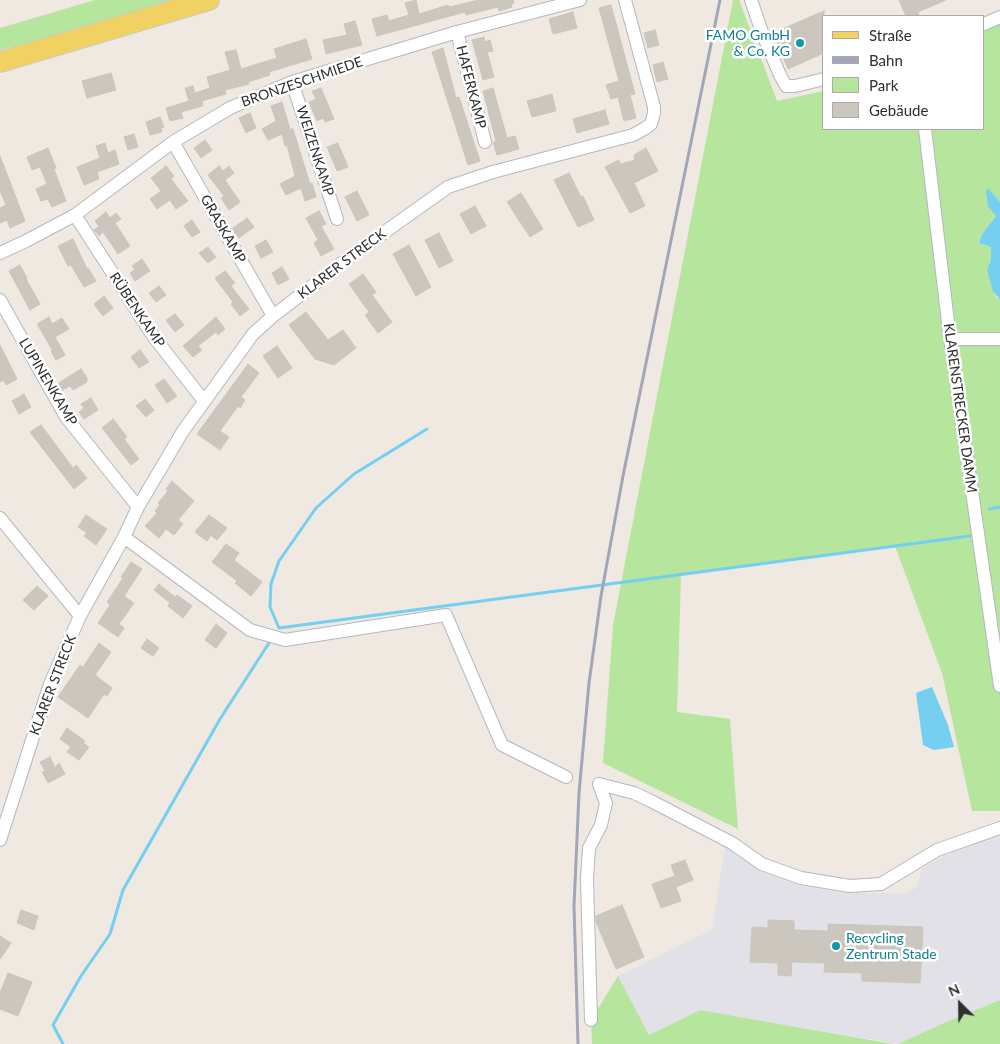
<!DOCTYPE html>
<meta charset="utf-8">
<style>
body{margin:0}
#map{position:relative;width:1000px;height:1044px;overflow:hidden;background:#efe9e1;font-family:Lato,sans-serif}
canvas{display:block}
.legend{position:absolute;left:822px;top:15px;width:162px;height:115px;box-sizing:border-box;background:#fff;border:1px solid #ababab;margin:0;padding:6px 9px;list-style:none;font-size:15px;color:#2e2e2e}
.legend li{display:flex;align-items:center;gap:10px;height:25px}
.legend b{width:25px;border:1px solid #ababab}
.north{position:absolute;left:935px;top:979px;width:50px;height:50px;-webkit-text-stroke:4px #fff;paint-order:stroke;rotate:337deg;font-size:14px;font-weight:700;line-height:20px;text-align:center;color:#2e2e2e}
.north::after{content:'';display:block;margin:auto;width:18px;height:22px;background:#2e2e2e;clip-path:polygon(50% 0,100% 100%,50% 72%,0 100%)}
</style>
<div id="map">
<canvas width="1000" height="1044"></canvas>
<ul class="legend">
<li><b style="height:6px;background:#f2d163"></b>Straße</li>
<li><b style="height:6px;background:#a3a6b8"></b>Bahn</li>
<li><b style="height:14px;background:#b6e59e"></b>Park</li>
<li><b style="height:14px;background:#cbc7bf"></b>Gebäude</li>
</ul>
<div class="north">N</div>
</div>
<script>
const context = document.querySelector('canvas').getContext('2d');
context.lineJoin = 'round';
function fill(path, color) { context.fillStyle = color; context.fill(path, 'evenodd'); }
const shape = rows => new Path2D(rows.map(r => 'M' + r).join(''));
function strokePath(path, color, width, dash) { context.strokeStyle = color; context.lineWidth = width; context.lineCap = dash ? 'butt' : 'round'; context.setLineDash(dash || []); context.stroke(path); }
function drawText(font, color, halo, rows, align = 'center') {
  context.font = font + ' Lato,sans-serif'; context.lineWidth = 5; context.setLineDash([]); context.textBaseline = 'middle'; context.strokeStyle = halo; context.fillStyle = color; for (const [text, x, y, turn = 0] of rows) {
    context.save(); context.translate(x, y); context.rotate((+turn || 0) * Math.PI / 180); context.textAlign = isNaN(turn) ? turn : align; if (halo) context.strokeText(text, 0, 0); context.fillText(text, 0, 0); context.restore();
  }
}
const industrial = shape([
 [1000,837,1000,1000,898,1044,700,1010,649,1035,618,976,712,930,725,846,760,871,801,886,843,893,907,893,917,887,922,869,948,853]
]);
const green = shape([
 [95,0,182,0,107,22,0,50,0,28],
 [733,0,739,0,777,101,824,91,824,129,984,129,984,28,1000,22,1000,202,987,188,996,216,982,234,979,243,991,247,991,259,987,270,996,297,1000,300,1000,811,972,811,942,673,895,546,681,575,677,712,730,719,738,829,603,763,613,625],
 [618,976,649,1035,700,1010,893,1044,592,1044,591,1020],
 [1000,1000,1000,1044,898,1044,942,1024]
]);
const water = shape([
 [988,188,1000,202,1000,300,993,291,987,270,991,259,991,247,979,243,982,234,996,216,988,206,986,192],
 [932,687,948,725,954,747,934,750,923,745,916,693]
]);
const stream = shape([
 [427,429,354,474,316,508,279,561,271,584,270,607,279,628,970,536],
 [989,509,1000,507],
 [63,1044,53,1025,81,976,110,934,123,890,220,719,269,643]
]);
const building = shape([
 [416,0,419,14,448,5,449,7,479,0,513,0,514,3,511,4,512,7,499,11,498,7,466,15,465,12,377,36,372,19,387,15,389,21,409,15,405,3,416,0],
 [899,0,946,0,918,12,919,14,914,16,906,16,899,0],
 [611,5,635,94,630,95,636,118,624,121,618,97,611,99,606,85,619,81,599,8,611,5],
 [824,11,824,53,788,69,773,33,824,11],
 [573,12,577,28,553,34,549,19,573,12],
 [355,21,362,45,326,54,323,40,347,35,344,24,355,21],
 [655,30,659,45,648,48,644,33,655,30],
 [484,37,485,42,490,40,493,51,487,52,494,77,483,80,472,40,484,37],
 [306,39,312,59,269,72,270,75,248,82,249,84,225,90,226,94,202,101,203,106,181,112,183,118,170,121,166,108,189,101,185,88,193,86,195,93,210,88,207,77,230,70,225,52,236,50,241,69,277,58,274,49,306,39],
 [443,48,456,98,459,97,480,161,468,165,432,52,443,48],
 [663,62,668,79,657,82,653,65,663,62],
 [111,73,116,90,87,98,82,81,111,73],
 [321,88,334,119,325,122,323,118,317,121,309,102,316,99,312,91,321,88],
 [493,88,507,138,515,136,519,149,497,155,493,142,496,141,483,91,493,88],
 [552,94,556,111,532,117,527,101,552,94],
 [282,102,290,129,293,129,310,184,312,183,316,197,305,201,301,188,286,195,280,184,295,176,287,145,285,146,282,134,268,140,262,129,276,121,271,106,282,102],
 [605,110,609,124,577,133,573,119,605,110],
 [250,113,256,128,246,133,239,118,250,113],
 [160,117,164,127,161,128,162,132,150,135,146,122,160,117],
 [134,134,138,147,128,150,124,137,134,134],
 [205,140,212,150,201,158,194,148,205,140],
 [105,143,108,153,115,150,119,164,97,172,99,179,84,185,77,167,100,158,96,146,105,143],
 [338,143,348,167,337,171,327,147,338,143],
 [48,148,56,168,54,169,66,201,52,207,48,199,41,201,36,189,47,184,40,167,32,170,27,157,48,148],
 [646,148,658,171,634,183,645,206,630,213,605,167,619,160,620,164,635,160,634,155,646,148],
 [0,156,25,221,10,228,7,220,0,223,0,208,6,205,0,191,0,156],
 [166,166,174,176,171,179,188,201,176,209,170,200,157,209,150,199,161,191,151,178,166,166],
 [219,166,223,171,229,166,234,173,225,180,240,202,229,210,221,198,224,196,208,175,219,166],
 [569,173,581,197,583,196,594,220,578,227,554,180,569,173],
 [357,191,369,215,357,221,345,197,357,191],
 [521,193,543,229,530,237,507,202,521,193],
 [475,206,486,226,471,234,460,214,475,206],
 [319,211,326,224,321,226,334,249,321,256,314,243,318,240,306,218,319,211],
 [106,212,110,218,116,213,121,219,115,223,130,246,118,254,103,232,99,236,94,230,99,226,95,221,106,212],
 [247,218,254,227,239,238,232,229,247,218],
 [192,220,200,232,192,237,184,226,192,220],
 [439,233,453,261,439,268,425,240,439,233],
 [73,239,87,269,88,268,96,281,84,287,71,265,68,266,58,246,73,239],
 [266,240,273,252,261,258,255,246,266,240],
 [409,245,431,287,416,296,393,254,409,245],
 [208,247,216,257,208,263,199,253,208,247],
 [142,259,150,271,135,281,130,273,135,270,132,266,142,259],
 [20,265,27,278,26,279,40,304,30,310,9,271,20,265],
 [282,267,289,279,278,285,272,273,282,267],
 [225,271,235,283,231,286,249,309,240,316,231,304,233,302,215,278,225,271],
 [363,274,376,292,372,295,392,322,378,333,365,315,369,312,349,284,363,274],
 [159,286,166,295,156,302,149,293,159,286],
 [104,296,113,308,103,316,94,304,104,296],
 [306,312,328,340,343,330,356,348,334,365,315,359,289,325,306,312],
 [175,314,184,325,175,332,166,320,175,314],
 [49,317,52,324,62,318,69,329,55,337,65,355,56,360,51,351,53,351,37,324,49,317],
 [216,317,225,329,218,335,216,332,198,346,202,350,193,357,183,346,216,317],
 [0,345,17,379,6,385,4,380,0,382,0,345],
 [277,346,292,368,278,378,263,356,277,346],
 [140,350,149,362,139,368,131,357,140,350],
 [248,364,259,373,241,397,245,400,240,408,238,406,220,431,229,437,220,450,197,434,248,364],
 [81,369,87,378,87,382,73,390,70,386,61,391,57,384,81,369],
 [164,379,177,396,167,403,155,385,164,379],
 [24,394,31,407,19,414,12,401,24,394],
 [91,398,98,410,84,419,79,412,84,408,81,404,91,398],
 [145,399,154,410,146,417,136,406,145,399],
 [113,419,127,437,124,439,139,459,131,465,102,428,113,419],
 [41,425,73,468,76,465,87,478,74,489,30,432,41,425],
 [172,481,194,501,178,520,183,524,174,535,166,529,159,538,145,526,157,513,155,511,160,505,158,503,168,491,166,489,172,481],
 [86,515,107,529,96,545,84,536,87,533,78,527,86,515],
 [209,515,227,528,217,540,211,535,207,541,195,532,209,515],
 [226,544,239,553,234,560,262,582,251,596,235,583,237,581,212,562,226,544],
 [131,562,142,569,124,596,134,603,119,624,124,628,118,637,98,623,110,605,107,602,123,578,121,577,131,562],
 [159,584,175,597,177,595,192,606,183,618,168,606,170,603,154,590,159,584],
 [37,586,48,596,34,610,23,600,37,586],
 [216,624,227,633,216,648,205,640,216,624],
 [147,639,159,648,153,656,141,648,147,639],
 [99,643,111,652,95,675,112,688,107,696,104,694,88,718,58,697,80,665,83,667,99,643],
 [67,728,85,741,83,743,89,747,79,760,67,752,71,747,60,739,67,728],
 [50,757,55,768,59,763,65,774,48,783,42,772,45,771,40,762,50,757],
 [685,860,693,880,676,887,681,901,661,908,652,884,675,876,671,865,685,860],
 [622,905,644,957,616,969,596,922,596,916,622,905],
 [21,910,38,916,34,930,17,923,21,910],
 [768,920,794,921,794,930,828,931,828,924,923,927,920,983,862,981,862,973,824,972,825,963,792,962,791,976,778,975,778,963,750,962,752,927,768,928,768,920],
 [0,936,11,943,0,959,0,936],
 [8,973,32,982,18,1016,0,1009,0,993,8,973]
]);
const minor = shape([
 [751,0,763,35,780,75,786,86,795,86,824,79],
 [984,24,1000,17],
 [457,32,485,142],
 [292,82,337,219],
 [925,129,950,339,1000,686],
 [173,142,273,316],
 [75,215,153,336,204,401],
 [0,253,26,241,75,215,173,142,230,108,292,82,457,32,580,0],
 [0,300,66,417,138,507],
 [950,339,1000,339],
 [0,518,80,616],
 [124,537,250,630,285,640,446,615,502,745,566,777],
 [599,784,634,793,651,801,732,843,762,864,801,878,850,886,881,884,937,850,1000,828],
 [0,840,50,684,80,616,124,537,138,507,183,431,253,334,273,316,351,256,448,187,493,172,633,135,644,129,651,124,654,113,654,107,625,0],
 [591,1020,587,879,589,848,601,825,606,803,599,784]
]);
const primary = shape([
 [0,62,209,0]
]);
const rail = shape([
 [578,1044,574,906,579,793,589,683,601,596,623,476,720,0]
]);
const markers = [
 [800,43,5,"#0f9aa8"],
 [836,946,5,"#0f9aa8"]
];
const cultureNames = [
 ["FAMO GmbH",790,35],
 ["& Co. KG",790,51],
 ["Recycling",846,938,"left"],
 ["Zentrum Stade",846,954,"left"]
];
const streetNames = [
 ["BRONZESCHMIEDE",302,82,-19],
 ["HAFERKAMP",471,87,76],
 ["WEIZENKAMP",315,151,72],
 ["GRASKAMP",223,229,60],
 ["KLARER STRECK",342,264,-37],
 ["RÜBENKAMP",137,310,56],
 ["LUPINENKAMP",48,382,59],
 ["KLARENSTRECKER DAMM",960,408,82],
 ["KLARER STRECK",53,685,-69]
];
fill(industrial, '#e3e1e8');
fill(green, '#b6e59e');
fill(water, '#75cff0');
strokePath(stream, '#75cff0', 3);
fill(building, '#cbc7bf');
strokePath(building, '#cbc5ba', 1);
strokePath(minor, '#b4b7c1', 14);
strokePath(primary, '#c9c9c9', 22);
strokePath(minor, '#fff', 12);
strokePath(primary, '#f2d163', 20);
strokePath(rail, '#a3a6b8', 3);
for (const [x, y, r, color] of markers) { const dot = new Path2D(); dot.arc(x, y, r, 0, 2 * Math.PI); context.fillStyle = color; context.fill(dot); strokePath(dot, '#fff', 2); }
drawText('14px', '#0d838f', '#fff', cultureNames, 'right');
drawText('14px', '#2e2e2e', '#fff', streetNames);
</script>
